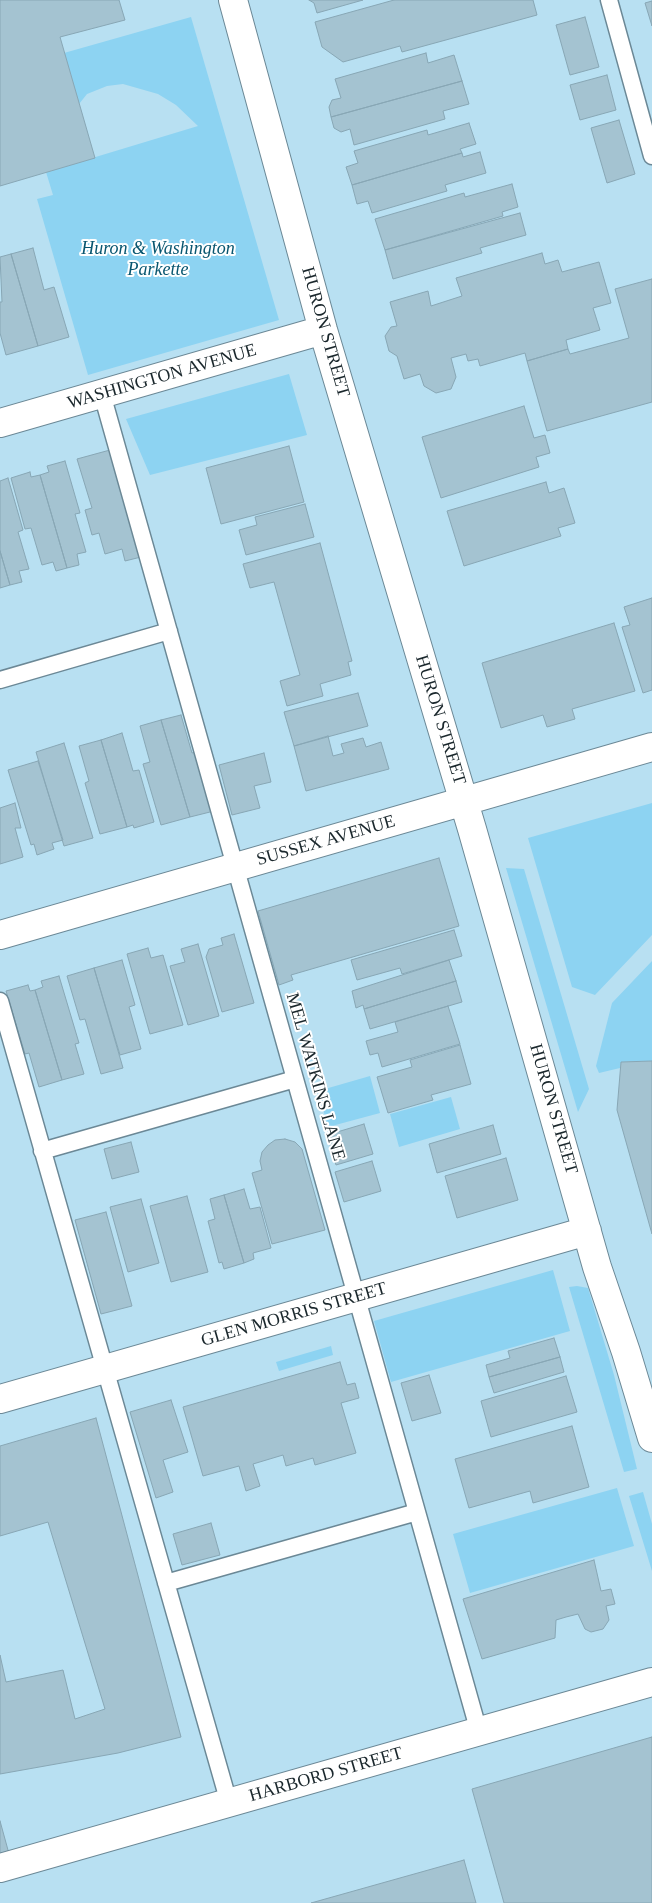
<!DOCTYPE html>
<style>
body{margin:0}
canvas{display:block;background:#cdedfc}
</style>
<canvas width="652" height="1903"></canvas>
<script>
const context = document.querySelector('canvas').getContext('2d');
context.lineJoin = 'round';
function fill(path, color) { context.fillStyle = color; context.fill(path, 'evenodd'); }
const shape = rows => new Path2D(rows.map(r => 'M' + r).join(''));
function strokePath(path, color, width, dash) { context.strokeStyle = color; context.lineWidth = width; context.lineCap = dash ? 'butt' : 'round'; context.setLineDash(dash || []); context.stroke(path); }
function drawText(font, color, halo, rows, align = 'center') {
  context.font = font + ' "Times New Roman",serif'; context.lineWidth = 4; context.setLineDash([]); context.textBaseline = 'middle'; context.strokeStyle = halo; context.fillStyle = color; for (const [text, x, y, turn = 0] of rows) {
    context.save(); context.translate(x, y); context.rotate((+turn || 0) * Math.PI / 180); context.textAlign = isNaN(turn) ? turn : align; if (halo) context.strokeText(text, 0, 0); context.fillText(text, 0, 0); context.restore();
  }
}
const built = shape([
 [0,0,652,0,652,1903,0,1903]
]);
const green = shape([
 [191,17,279,320,88,375,37,199,53,195,46,172,198,126,176,105,158,94,123,84,107,86,87,94,79,104,64,53],
 [289,374,307,435,150,475,126,419],
 [652,803,652,935,595,995,572,987,528,838],
 [506,868,524,869,589,1089,578,1112],
 [652,961,652,1061,621,1062,620,1068,599,1073,596,1066,612,1003],
 [370,1076,380,1113,328,1127,318,1091],
 [451,1097,460,1129,399,1147,390,1114],
 [553,1270,570,1331,391,1382,374,1321],
 [577,1286,588,1288,614,1375,637,1469,624,1472,569,1287],
 [331,1346,333,1355,279,1371,276,1362],
 [617,1488,634,1546,470,1593,453,1534],
 [643,1492,652,1524,652,1571,629,1496]
]);
const building = shape([
 [0,0,119,0,125,20,60,37,95,158,0,186,0,0],
 [309,0,363,0,317,13,314,3,309,0],
 [394,0,533,0,537,15,402,52,400,46,343,62,322,47,315,22,394,0],
 [652,1,652,26,645,3,652,1],
 [585,17,599,67,570,75,556,25,585,17],
 [426,53,428,63,454,55,462,81,331,117,329,107,332,100,341,98,335,79,426,53],
 [607,75,616,110,580,120,570,85,607,75],
 [462,81,469,104,443,111,445,119,354,145,350,129,341,132,334,128,331,117,462,81],
 [619,120,635,174,607,183,591,128,619,120],
 [469,123,476,144,460,149,462,153,352,185,346,167,358,163,354,151,427,130,428,135,469,123],
 [480,152,486,173,445,185,447,191,372,213,368,201,357,204,352,185,462,153,463,157,480,152],
 [512,184,518,207,502,212,503,216,385,250,375,219,464,193,465,197,512,184],
 [520,213,526,235,480,248,482,253,393,279,385,250,520,213],
 [33,248,44,290,54,287,69,337,38,346,11,254,33,248],
 [542,253,545,264,558,260,562,272,599,262,611,303,593,308,600,330,566,340,568,349,527,361,525,353,480,366,478,359,468,361,466,354,451,358,456,377,451,389,436,393,424,386,420,374,404,379,397,356,389,351,385,336,391,327,397,326,390,302,428,291,431,306,462,296,456,278,542,253],
 [11,254,38,346,6,355,0,333,0,302,2,302,0,257,11,254],
 [652,279,652,402,547,431,527,361,568,349,570,354,629,338,615,289,652,279],
 [524,406,534,438,545,435,550,453,536,457,539,467,441,498,422,437,524,406],
 [289,446,304,502,221,524,206,468,289,446],
 [110,450,141,557,125,561,122,549,105,554,99,533,92,535,85,510,92,508,77,459,110,450],
 [65,461,80,513,75,514,86,552,77,554,79,565,67,568,40,475,49,472,47,466,65,461],
 [30,472,31,477,40,475,67,568,56,571,53,562,42,565,31,528,25,529,11,478,30,472],
 [8,478,23,530,18,532,29,569,19,571,22,582,10,585,0,551,0,481,8,478],
 [546,482,549,493,564,488,575,523,558,528,561,536,464,566,447,511,546,482],
 [305,504,314,537,246,555,239,530,257,525,255,517,305,504],
 [320,543,352,661,348,662,351,675,320,684,323,696,287,706,280,681,300,675,274,582,250,588,243,564,320,543],
 [0,551,10,585,0,588,0,551],
 [652,598,652,690,643,693,622,627,630,625,624,607,652,598],
 [614,623,635,691,572,709,575,719,547,727,543,715,501,728,482,663,614,623],
 [358,693,368,726,294,746,284,712,358,693],
 [181,715,192,753,199,751,214,811,190,817,161,720,181,715],
 [161,720,190,817,161,825,143,764,150,762,140,726,161,720],
 [122,733,133,771,139,770,154,822,134,828,133,825,127,827,101,740,122,733],
 [328,736,333,756,344,753,341,744,363,738,366,747,381,742,389,769,306,791,294,746,328,736],
 [101,740,127,827,100,834,85,783,89,781,79,746,101,740],
 [64,743,93,838,64,846,36,752,64,743],
 [264,753,271,782,254,786,260,808,232,815,219,765,264,753],
 [38,761,63,840,52,843,54,849,37,855,34,844,31,845,8,770,38,761],
 [15,803,21,828,15,828,23,857,0,864,0,808,15,803],
 [439,858,459,926,291,975,293,980,279,985,258,911,439,858],
 [454,930,462,956,402,974,400,968,357,980,351,960,454,930],
 [234,934,254,1003,222,1012,206,957,209,949,223,945,221,938,234,934],
 [198,944,219,1016,188,1025,170,966,185,962,181,949,198,944],
 [148,948,151,958,163,955,183,1025,150,1034,127,954,148,948],
 [122,960,135,1005,129,1007,141,1049,120,1055,94,968,122,960],
 [449,960,456,981,364,1009,363,1005,356,1008,352,991,449,960],
 [94,968,123,1068,101,1074,85,1019,80,1020,67,976,94,968],
 [59,976,79,1043,75,1044,84,1074,62,1080,35,990,43,987,41,981,59,976],
 [456,981,462,1002,370,1029,364,1009,456,981],
 [28,985,30,991,35,990,62,1080,39,1087,29,1053,25,1054,6,991,28,985],
 [448,1006,460,1044,382,1067,378,1053,370,1055,366,1041,398,1032,395,1022,448,1006],
 [460,1045,471,1084,431,1095,433,1100,388,1113,377,1077,412,1067,410,1060,460,1045],
 [652,1061,652,1234,617,1110,621,1062,652,1061],
 [364,1124,373,1154,336,1165,327,1135,364,1124],
 [493,1125,501,1154,437,1173,429,1144,493,1125],
 [285,1139,295,1142,302,1149,325,1230,272,1244,252,1173,262,1170,260,1161,262,1152,268,1145,275,1140,285,1139],
 [131,1142,139,1172,112,1179,104,1149,131,1142],
 [506,1158,518,1200,457,1218,445,1176,506,1158],
 [372,1161,381,1191,344,1202,335,1172,372,1161],
 [244,1189,250,1209,260,1207,271,1248,253,1253,254,1259,244,1263,224,1195,244,1189],
 [224,1195,244,1263,224,1269,222,1262,219,1263,208,1221,215,1219,210,1199,224,1195],
 [187,1196,208,1272,171,1282,150,1206,187,1196],
 [141,1199,159,1263,128,1272,110,1207,141,1199],
 [106,1212,132,1306,101,1314,75,1220,106,1212],
 [554,1338,560,1357,489,1377,486,1365,510,1358,508,1351,554,1338],
 [560,1357,564,1372,494,1393,489,1377,560,1357],
 [340,1362,347,1385,355,1383,359,1398,341,1403,356,1453,315,1465,313,1458,286,1466,283,1455,253,1464,260,1486,246,1491,239,1466,203,1476,183,1407,340,1362],
 [429,1375,441,1413,412,1421,401,1383,429,1375],
 [566,1376,577,1412,491,1437,481,1401,566,1376],
 [171,1400,188,1452,163,1460,173,1492,156,1498,130,1412,171,1400],
 [96,1418,181,1737,118,1753,0,1774,0,1655,6,1682,63,1670,75,1719,105,1709,48,1522,0,1536,0,1446,96,1418],
 [572,1426,589,1487,533,1503,530,1491,469,1508,455,1459,572,1426],
 [211,1523,220,1555,182,1565,173,1534,211,1523],
 [594,1560,601,1591,611,1589,615,1604,606,1606,609,1620,603,1629,591,1632,585,1629,578,1614,566,1617,556,1620,555,1638,482,1659,463,1599,594,1560],
 [652,1737,652,1903,504,1903,472,1789,652,1737],
 [0,1821,11,1861,0,1865,0,1821],
 [464,1860,476,1903,311,1903,464,1860]
]);
const lane = shape([
 [609,0,652,156],
 [102,394,479,1732],
 [0,680,169,631],
 [0,1001,229,1803],
 [42,1151,295,1079],
 [166,1583,417,1512]
]);
const street = shape([
 [233,0,323,330,472,829,597,1267,626,1352,652,1438],
 [0,423,323,330],
 [0,935,652,747],
 [0,1399,587,1231]
]);
const secondary = shape([
 [0,1868,652,1682]
]);
const parkNames = [
 ["Huron & Washington",158,249],
 ["Parkette",158,270]
];
const streetNames = [
 ["HURON STREET",325,332,74],
 ["WASHINGTON AVENUE",162,377,-16],
 ["HURON STREET",440,720,73],
 ["SUSSEX AVENUE",326,841,-16],
 ["MEL WATKINS LANE",315,1077,74],
 ["HURON STREET",553,1109,74],
 ["GLEN MORRIS STREET",294,1315,-16],
 ["HARBORD STREET",326,1775,-16]
];
fill(built, '#b8e0f2');
fill(green, '#8dd3f2');
fill(building, '#a4c3d1');
strokePath(building, '#88a7b5', 1);
strokePath(lane, '#6b8896', 19);
strokePath(street, '#6b8896', 30);
strokePath(secondary, '#6b8896', 30);
strokePath(lane, '#fff', 16);
strokePath(street, '#fff', 28);
strokePath(secondary, '#fff', 28);
drawText('italic 18px', '#085670', '#fff', parkNames);
drawText('18px', '#1a272c', '#fff', streetNames);
</script>
